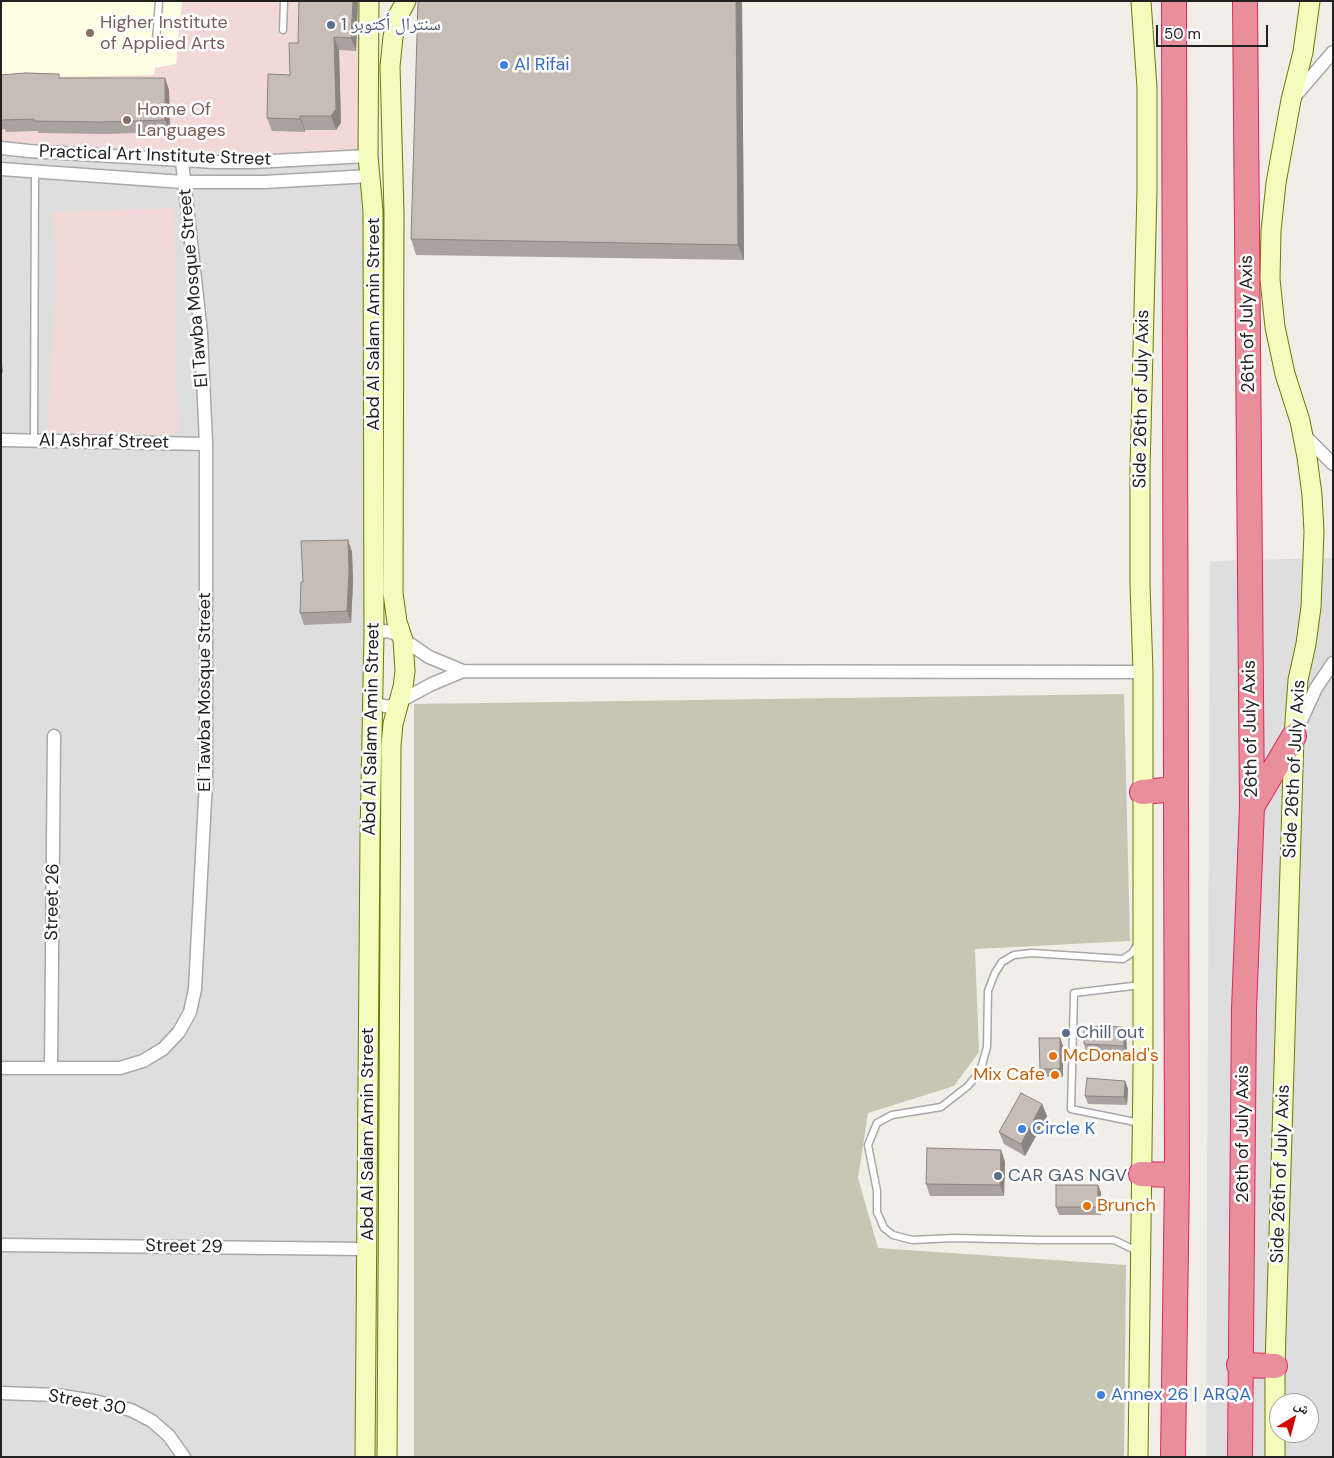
<!DOCTYPE html>
<meta charset="utf-8">
<style>
body{margin:0}
#map{position:relative;width:1334px;height:1458px;overflow:hidden;background:#f1eee7;font-family:"DM Sans","Noto Naskh Arabic",sans-serif}
canvas{display:block}
.frame{position:absolute;inset:0;border:2px solid #212121;pointer-events:none}
.north{position:absolute;left:1269px;top:1393px;width:50px;height:50px;box-sizing:border-box;background:#fff;border:1px solid #a6a6a6;border-radius:50%;rotate:37deg;font-size:14px;font-weight:700;line-height:20px;text-align:center;color:#212121}
.north::after{content:'';display:block;margin:auto;width:18px;height:22px;background:#d20700;clip-path:polygon(50% 0,100% 100%,50% 72%,0 100%)}
.scale{position:absolute;left:1156px;top:25px;width:112px;height:22px;box-sizing:border-box;border:2px solid #212121;border-top:0;padding-left:6px;font-size:15px;line-height:18px;white-space:nowrap;color:#212121;-webkit-text-stroke:4px #fff;paint-order:stroke}
</style>
<div id="map">
<canvas width="1334" height="1458"></canvas>
<div class="frame"></div>
<div class="north">ش</div>
<div class="scale">50 m</div>
</div>
<script>
const context = document.querySelector('canvas').getContext('2d');
context.lineJoin = 'round';
function fill(path, color) { context.fillStyle = color; context.fill(path, 'evenodd'); }
const shape = rows => new Path2D(rows.map(r => 'M' + r).join(''));
function strokePath(path, color, width, dash) { context.strokeStyle = color; context.lineWidth = width; context.lineCap = dash ? 'butt' : 'round'; context.setLineDash(dash || []); context.stroke(path); }
function drawText(font, color, halo, rows, align = 'center') {
  context.font = font + ' "DM Sans","Noto Naskh Arabic",sans-serif'; context.lineWidth = 5; context.setLineDash([]); context.textBaseline = 'middle'; context.strokeStyle = halo; context.fillStyle = color; for (const [text, x, y, turn = 0] of rows) {
    context.save(); context.translate(x, y); context.rotate((+turn || 0) * Math.PI / 180); context.textAlign = isNaN(turn) ? turn : align; if (halo) context.strokeText(text, 0, 0); context.fillText(text, 0, 0); context.restore();
  }
}
const residential = shape([
 [1,1,379,1,374,97,384,223,383,710,376,992,381,1230,381,1457,1,1457],
 [1333,558,1333,1457,1206,1457,1210,561],
 [1279,1403,1309,1403,1309,1433,1279,1433]
]);
const commercial = shape([
 [1,1,379,1,374,97,380,161,269,168,155,166,1,155],
 [174,208,178,434,47,435,57,269,52,212]
]);
const education = shape([
 [1,1,182,1,176,64,155,68,154,75,1,78]
]);
const construction = shape([
 [1124,694,1130,941,975,949,979,1052,954,1086,868,1113,858,1178,878,1248,1126,1265,1124,1457,414,1457,414,704]
]);
const lane = shape([
 [283,30,284,1],
 [156,40,159,1],
 [34,441,35,172],
 [1140,1123,1071,1109,1074,993,1141,985],
 [1137,1251,1114,1240,1040,1240,954,1238,912,1240,893,1235,884,1228,877,1212,877,1191,868,1145,877,1123,892,1115,941,1107,968,1086,976,1076,982,1065,987,1047,988,991,995,973,1002,962,1014,955,1032,953,1123,959,1132,953,1137,945]
]);
const street = shape([
 [1295,96,1333,52],
 [1,148,29,151,215,162,253,162,368,156],
 [1,169,183,182,264,182,370,176],
 [1303,434,1333,464],
 [1,440,206,444],
 [374,634,386,631,394,633,429,657,463,671,1143,672],
 [372,698,380,705,389,707,432,684,463,671],
 [1298,727,1316,688,1333,663],
 [1,1068,120,1068,143,1061,163,1049,179,1032,190,1012,195,989,206,781,206,444,201,333,182,161],
 [51,1068,54,736],
 [1,1245,367,1249],
 [1,1393,56,1395,94,1401,131,1410,152,1421,169,1436,184,1457]
]);
const secondary = shape([
 [365,1457,370,836,374,634,373,211,368,156,369,1],
 [387,1457,391,746,393,724,403,687,405,671,403,640,397,622,393,593,394,213,390,66,393,37,398,16,406,1],
 [1138,1457,1143,1072,1143,672,1140,584,1140,470,1147,191,1147,88,1141,1],
 [1275,1457,1275,1366,1294,736,1298,680,1306,644,1311,607,1314,532,1312,495,1307,457,1300,421,1285,374,1275,327,1270,279,1271,231,1276,183,1291,100,1303,52,1310,1]
]);
const highway = shape([
 [1142,792,1176,789],
 [1252,807,1294,736],
 [1141,1174,1177,1175],
 [1239,1365,1275,1366],
 [1173,1457,1177,1175,1174,1],
 [1240,1457,1244,1009,1252,807,1245,1]
]);
const wall = shape([
 [299,1,358,1,356,51,339,50,341,123,336,130,305,130,305,132,272,131,267,118,290,75,298,43],
 [742,1,744,260,416,255,411,239],
 [1,75,60,78,165,78,169,90,170,132,105,134,38,133,38,131,6,132,5,129,1,130],
 [348,540,352,552,353,582,351,623,304,625,300,613,303,582],
 [1123,1027,1126,1035,1127,1054,1086,1052,1084,1044],
 [1060,1038,1063,1046,1063,1077,1043,1077,1040,1069],
 [1125,1081,1128,1089,1127,1105,1088,1104,1085,1096],
 [1042,1104,1047,1116,1025,1156,1004,1144,999,1132],
 [1001,1150,1005,1162,1004,1196,930,1196,926,1184],
 [1098,1185,1101,1193,1101,1215,1059,1215,1056,1207]
]);
const shadedWall = shape([
 [353,1,358,1,356,51,351,38],
 [736,1,742,1,744,260,738,245],
 [334,37,339,50,341,123,336,130,331,116],
 [165,78,169,90,170,132,165,120],
 [300,116,305,130,305,132,300,119],
 [1,353,3,374,1,368],
 [348,540,352,552,353,582,351,623,347,611],
 [1123,1027,1126,1035,1127,1054,1124,1046],
 [1060,1038,1063,1046,1063,1077,1060,1069],
 [1125,1081,1128,1089,1127,1105,1124,1097],
 [1042,1104,1047,1116,1025,1156,1021,1144],
 [1001,1150,1005,1162,1004,1196,1000,1185],
 [1098,1185,1101,1193,1101,1215,1098,1207]
]);
const building = shape([
 [299,1,353,1,351,38,334,37,336,109,331,116,300,116,300,119,267,118,268,74,290,75,289,43,298,43,299,1],
 [418,1,736,1,738,245,411,239,418,1],
 [25,73,59,74,59,78,165,78,165,120,101,122,34,121,34,119,1,120,1,75,25,73],
 [348,540,349,571,347,611,300,613,301,582,303,582,301,541,348,540],
 [1084,1026,1123,1027,1124,1046,1084,1044,1084,1026],
 [1039,1038,1060,1038,1060,1069,1040,1069,1039,1038],
 [1087,1078,1125,1081,1124,1097,1085,1096,1087,1078],
 [1021,1093,1042,1104,1021,1144,999,1132,1021,1093],
 [927,1148,1001,1150,1000,1185,926,1184,927,1148],
 [1056,1185,1098,1185,1098,1207,1056,1207,1056,1185]
]);
const markers = [
 [331,25,5,"#5c6f8a"],
 [90,33,5,"#8d6e63"],
 [504,65,5,"#3f7fe0"],
 [127,120,5,"#8d6e63"],
 [1066,1033,5,"#5c6f8a"],
 [1053,1056,5,"#e8710a"],
 [1055,1075,5,"#e8710a"],
 [1022,1129,5,"#3f7fe0"],
 [998,1176,5,"#5c6f8a"],
 [1087,1206,5,"#e8710a"],
 [1101,1395,5,"#3f7fe0"]
];
const educationNames = [
 ["Higher Institute",100,23],
 ["of Applied Arts",100,44],
 ["Home Of",137,110],
 ["Languages",137,131]
];
const serviceNames = [
 ["سنترال أكتوبر 1",341,25],
 ["Chill out",1076,1033],
 ["CAR GAS NGV",1008,1176]
];
const shopNames = [
 ["Al Rifai",514,65],
 ["Circle K",1032,1129],
 ["Annex 26 | ARQA",1111,1395]
];
const streetNames = [
 ["Practical Art Institute Street",155,156,2],
 ["El Tawba Mosque Street",194,288,-95],
 ["Abd Al Salam Amin Street",374,324,-90],
 ["26th of July Axis",1248,324,-91],
 ["Side 26th of July Axis",1142,399,-89],
 ["Al Ashraf Street",104,442,1],
 ["El Tawba Mosque Street",205,692,-90],
 ["Abd Al Salam Amin Street",372,729,-89],
 ["26th of July Axis",1251,729,-91],
 ["Side 26th of July Axis",1295,769,-87],
 ["Street 26",53,902,-89],
 ["Abd Al Salam Amin Street",368,1134,-90],
 ["26th of July Axis",1243,1134,-90],
 ["Side 26th of July Axis",1281,1174,-88],
 ["Street 29",184,1247,1],
 ["Street 30",87,1403,10]
];
const foodNames = [
 ["McDonald's",1063,1056],
 ["Mix Cafe",1045,1075,"right"],
 ["Brunch",1097,1206]
];
fill(residential, '#dfdede');
fill(commercial, '#f2d9d7');
fill(education, '#feffe3');
fill(construction, '#c6c6b2');
strokePath(lane, '#a8a8a8', 9);
strokePath(street, '#a8a8a8', 15);
strokePath(secondary, '#6b7c03', 21);
strokePath(highway, '#de265e', 26);
strokePath(lane, '#fff', 6);
strokePath(street, '#fff', 12);
strokePath(secondary, '#f5fbbc', 19);
strokePath(highway, '#e98f9c', 24);
fill(wall, '#aaa39d');
fill(shadedWall, '#8b857f');
fill(building, '#c6beb6');
strokePath(building, '#8b857f', 1);
for (const [x, y, r, color] of markers) { const dot = new Path2D(); dot.arc(x, y, r, 0, 2 * Math.PI); context.fillStyle = color; context.fill(dot); strokePath(dot, '#fff', 2); }
drawText('18px', '#785e54', '#fff', educationNames, 'left');
drawText('18px', '#4e5e75', '#fff', serviceNames, 'left');
drawText('18px', '#366cbe', '#fff', shopNames, 'left');
drawText('18px', '#212121', '#fff', streetNames);
drawText('18px', '#c56008', '#fff', foodNames, 'left');
</script>
